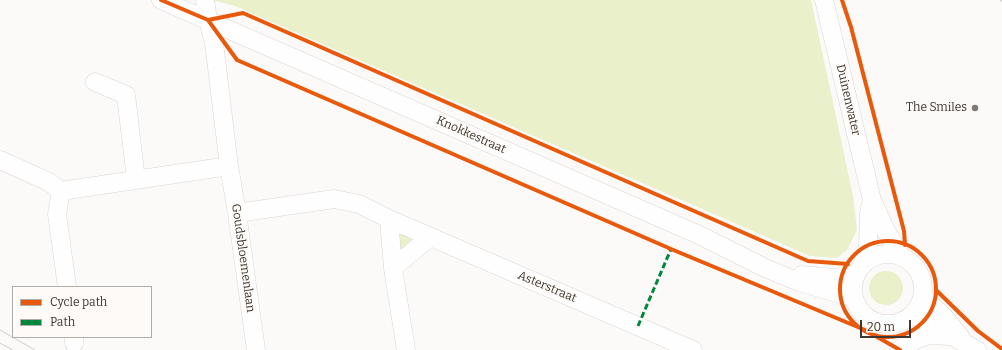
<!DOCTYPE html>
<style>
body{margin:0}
#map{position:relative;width:1002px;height:350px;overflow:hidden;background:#fcfaf8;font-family:Bitter,serif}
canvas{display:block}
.legend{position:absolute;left:12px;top:286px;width:140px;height:52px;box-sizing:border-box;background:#fdfaf7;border:1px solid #b1aca8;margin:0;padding:5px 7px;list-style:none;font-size:12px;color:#3e3732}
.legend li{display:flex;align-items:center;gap:8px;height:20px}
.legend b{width:20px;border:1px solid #b1aca8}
.scale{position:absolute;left:860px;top:320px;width:51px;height:18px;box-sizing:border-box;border:2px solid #3e3732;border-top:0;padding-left:5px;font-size:12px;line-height:14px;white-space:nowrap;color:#3e3732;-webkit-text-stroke:3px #fdfaf7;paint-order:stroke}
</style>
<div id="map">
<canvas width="1002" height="350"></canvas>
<ul class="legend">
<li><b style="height:5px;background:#e8590c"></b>Cycle path</li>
<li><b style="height:5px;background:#00873e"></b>Path</li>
</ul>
<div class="scale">20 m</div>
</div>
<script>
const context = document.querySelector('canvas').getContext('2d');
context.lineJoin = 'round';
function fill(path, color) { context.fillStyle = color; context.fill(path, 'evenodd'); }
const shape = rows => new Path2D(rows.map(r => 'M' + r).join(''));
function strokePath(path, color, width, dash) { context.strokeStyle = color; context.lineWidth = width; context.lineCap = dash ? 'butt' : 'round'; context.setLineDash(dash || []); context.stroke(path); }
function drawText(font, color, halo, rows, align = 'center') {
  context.font = font + ' Bitter,serif'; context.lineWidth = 4; context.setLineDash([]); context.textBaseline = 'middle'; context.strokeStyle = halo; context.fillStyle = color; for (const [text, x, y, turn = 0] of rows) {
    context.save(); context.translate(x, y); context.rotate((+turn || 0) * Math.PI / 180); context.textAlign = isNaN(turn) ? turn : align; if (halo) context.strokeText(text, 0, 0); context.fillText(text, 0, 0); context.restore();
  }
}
const green = shape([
 [212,0,811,0,853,196,857,230,847,250,837,258,810,256,235,6],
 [400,233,417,239,401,250,399,249,399,234],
 '869 288a17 17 0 1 1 34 0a17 17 0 1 1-34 0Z'
]);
const minor = shape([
 [161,0,697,234,765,268,799,282,854,298],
 [205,0,208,20,214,43,229,166,237,213,256,350],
 [824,0,872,200,886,231,901,256],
 [95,82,126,95,136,180],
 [0,160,49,182,61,191,229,166],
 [61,191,57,214,67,287],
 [237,213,334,199,359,204,389,219,693,350],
 [389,219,393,268,406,350],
 '853 289a35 35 0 1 1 70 0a35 35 0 1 1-70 0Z',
 [862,266,868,246,869,214,872,200],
 [393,268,430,237],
 [802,275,835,278,856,275],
 [923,297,943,316,960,336],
 [913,314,977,350],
 [74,337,74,343],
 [899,350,917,339,930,335,950,336]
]);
const tram = shape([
 [0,330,35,350],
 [0,343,13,350]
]);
const rail = shape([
 [1001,0,1002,1]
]);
const quiet = shape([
 [638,326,671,249]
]);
const cycleway = shape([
 [161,0,208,20,237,60,671,249,865,330,900,350],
 [842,0,851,27,904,231,905,245],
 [208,20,243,13,808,261,848,264],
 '840 289a48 48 0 1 1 96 0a48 48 0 1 1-96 0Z',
 [936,290,978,331,1002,349]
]);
const markers = [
 [975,108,4,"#807b77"]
];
const streetNames = [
 ["Duinenwater",848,100,77],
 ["Knokkestraat",471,135,24],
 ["Goudsbloemenlaan",243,258,82],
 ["Asterstraat",547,287,23]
];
const poiNames = [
 ["The Smiles",967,108]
];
fill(green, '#e9f0ca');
strokePath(minor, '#dad5d2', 19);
strokePath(minor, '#fffefe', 18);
strokePath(tram, '#cecdcc', 1);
strokePath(rail, '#cecdcc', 3, [8, 4]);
strokePath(quiet, '#00873e', 3, [6, 3]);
strokePath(cycleway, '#e8590c', 4);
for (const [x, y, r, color] of markers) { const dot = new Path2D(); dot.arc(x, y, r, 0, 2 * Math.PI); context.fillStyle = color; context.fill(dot); strokePath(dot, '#fdfaf7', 1.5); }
drawText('12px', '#3e3732', '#fdfaf7', streetNames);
drawText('12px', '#3e3732', '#fdfaf7', poiNames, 'right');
</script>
